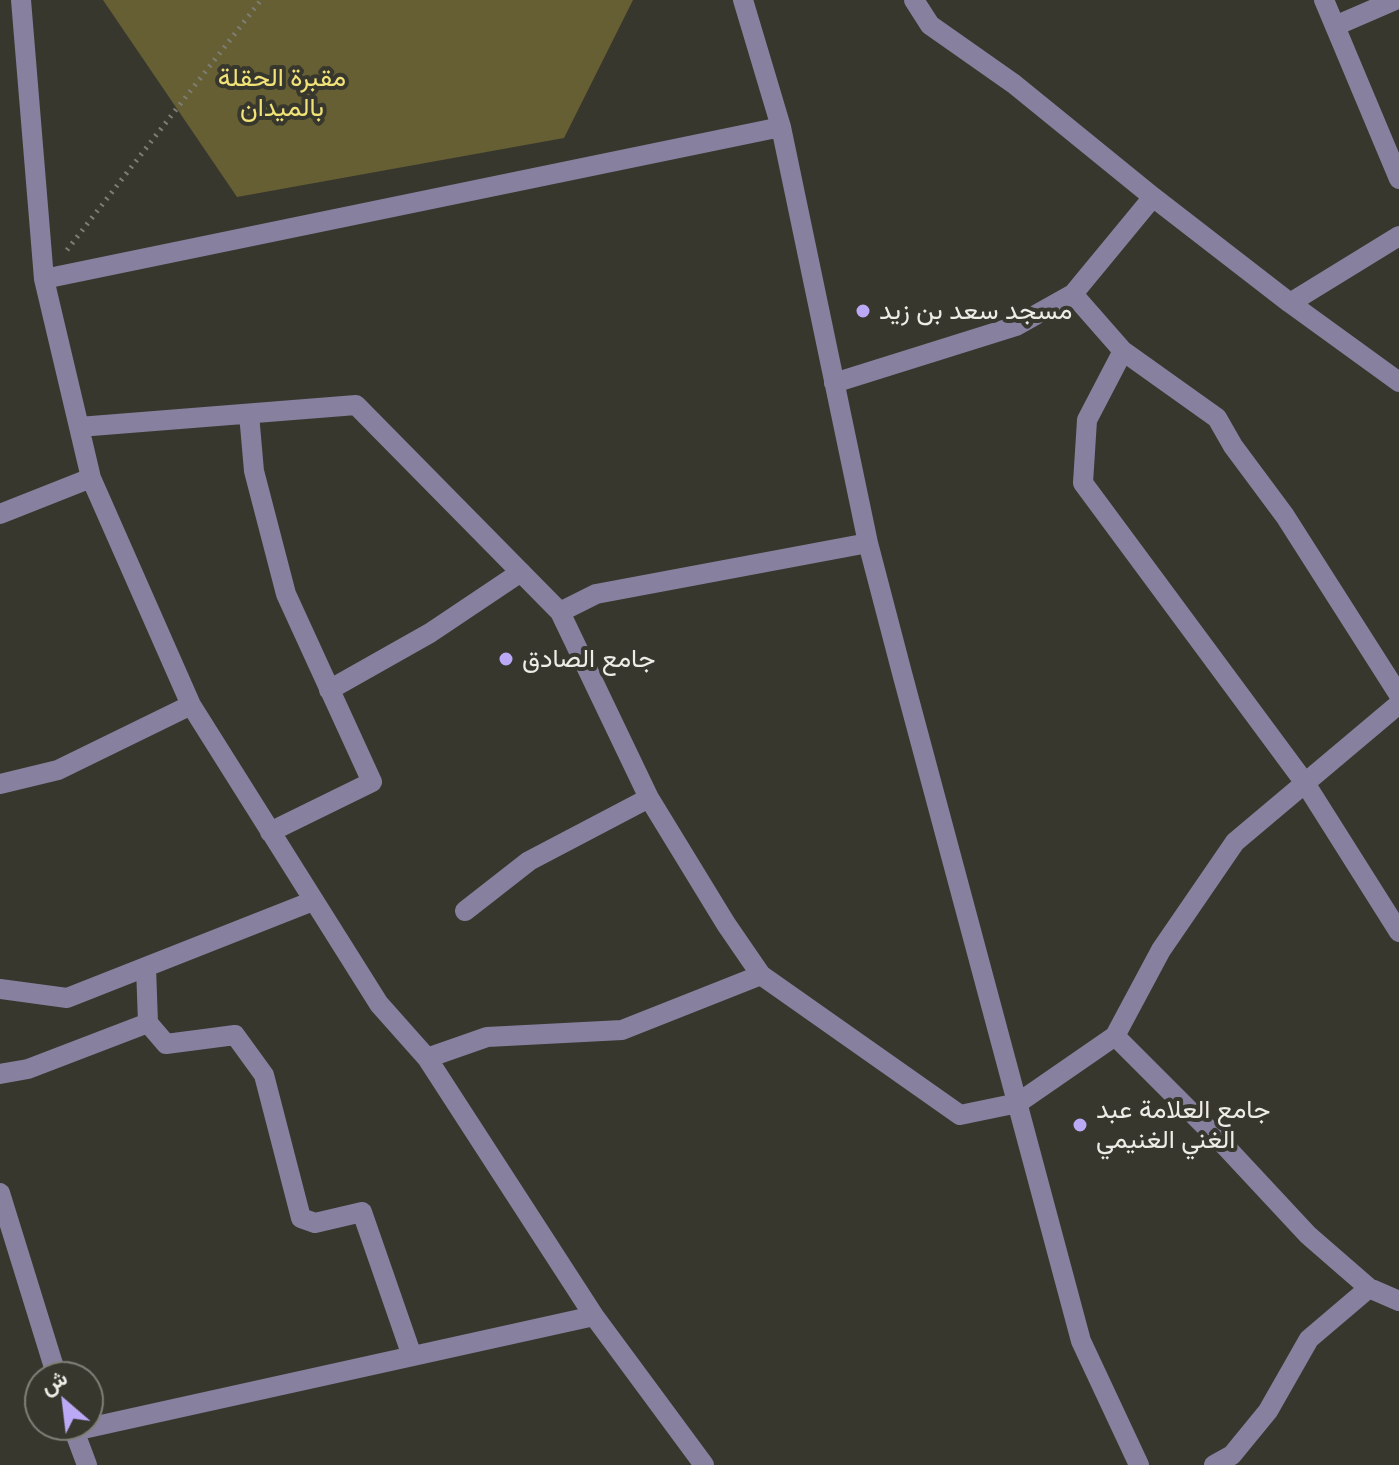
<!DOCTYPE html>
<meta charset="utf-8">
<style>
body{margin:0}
#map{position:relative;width:1399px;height:1465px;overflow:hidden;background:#38372e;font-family:"Golos Text",Vazirmatn,sans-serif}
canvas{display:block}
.north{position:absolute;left:24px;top:1361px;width:80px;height:80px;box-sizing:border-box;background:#38372e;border:2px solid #807f78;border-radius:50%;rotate:332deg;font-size:22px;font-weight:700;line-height:32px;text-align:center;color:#edece7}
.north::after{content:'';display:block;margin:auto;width:28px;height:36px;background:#bca9f5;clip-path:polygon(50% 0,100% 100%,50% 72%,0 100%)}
</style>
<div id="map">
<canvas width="1399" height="1465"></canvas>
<div class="north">ش</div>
</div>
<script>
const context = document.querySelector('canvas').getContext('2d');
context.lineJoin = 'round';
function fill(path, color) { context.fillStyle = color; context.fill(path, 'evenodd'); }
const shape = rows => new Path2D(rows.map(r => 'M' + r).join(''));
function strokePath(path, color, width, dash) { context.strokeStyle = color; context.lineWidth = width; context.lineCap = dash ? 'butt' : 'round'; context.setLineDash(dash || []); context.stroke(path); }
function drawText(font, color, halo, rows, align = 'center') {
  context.font = font + ' "Golos Text",Vazirmatn,sans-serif'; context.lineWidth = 8; context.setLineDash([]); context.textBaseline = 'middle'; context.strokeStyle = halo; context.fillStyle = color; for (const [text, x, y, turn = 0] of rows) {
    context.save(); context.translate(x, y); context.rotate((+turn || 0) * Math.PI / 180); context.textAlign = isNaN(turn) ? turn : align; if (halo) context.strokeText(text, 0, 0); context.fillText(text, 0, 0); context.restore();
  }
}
const green = shape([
 [103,0,633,0,564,138,237,197]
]);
const path = shape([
 [67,250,261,0]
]);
const minor = shape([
 [21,0,44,279,79,427,91,478,191,705,379,1004,427,1058,594,1316,704,1465],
 [914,0,930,25,1014,84,1153,197,1290,303,1399,382],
 [1324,0,1399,179],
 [1335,26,1395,0],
 [781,127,868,543,902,673,1081,1341,1139,1465],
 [44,279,781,127,743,0],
 [1073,294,1123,351,1217,418,1233,446,1285,516,1399,695],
 [1290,303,1399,236],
 [1123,351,1087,420,1083,483,1305,783,1399,932],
 [834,383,1016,326,1073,294,1153,197],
 [249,414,254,471,286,594,372,782,270,832],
 [79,427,356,405,560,612,649,798,726,924,761,975],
 [0,514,91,478],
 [560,612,596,594,868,543],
 [329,690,430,633,521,572],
 [0,784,58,770,191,705],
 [465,911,529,861,649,798],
 [0,989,67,998,313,901],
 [148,1023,166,1044,235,1035,264,1075,301,1218,315,1223,362,1212,412,1356],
 [1115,1036,1226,1147,1308,1235,1369,1288,1399,1301],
 [427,1058,487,1037,622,1030,761,975,960,1115,1018,1103,1115,1036,1161,950,1235,842,1399,704],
 [0,1074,28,1069,148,1023,146,967],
 [0,1193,57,1377],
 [72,1425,87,1465],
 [74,1431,594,1316],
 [1214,1465,1232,1455,1268,1411,1309,1339,1369,1288]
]);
const markers = [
 [863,311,8,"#bca9f5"],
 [506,659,8,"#bca9f5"],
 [1080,1125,8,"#bca9f5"]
];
const parkNames = [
 ["مقبرة الحقلة",282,78],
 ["بالميدان",282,108]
];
const poiNames = [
 ["مسجد سعد بن زيد",879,311],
 ["جامع الصادق",522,659],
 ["جامع العلامة عبد",1096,1110],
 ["الغني الغنيمي",1096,1140]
];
fill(green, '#655f33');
strokePath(path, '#7e7d75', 5, [2, 6]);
strokePath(minor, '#87819f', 20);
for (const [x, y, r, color] of markers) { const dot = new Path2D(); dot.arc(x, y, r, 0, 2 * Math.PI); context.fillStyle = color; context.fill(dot); strokePath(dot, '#38372e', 3); }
drawText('26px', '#f1e378', '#38372e', parkNames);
drawText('26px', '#edece7', '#38372e', poiNames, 'left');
</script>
